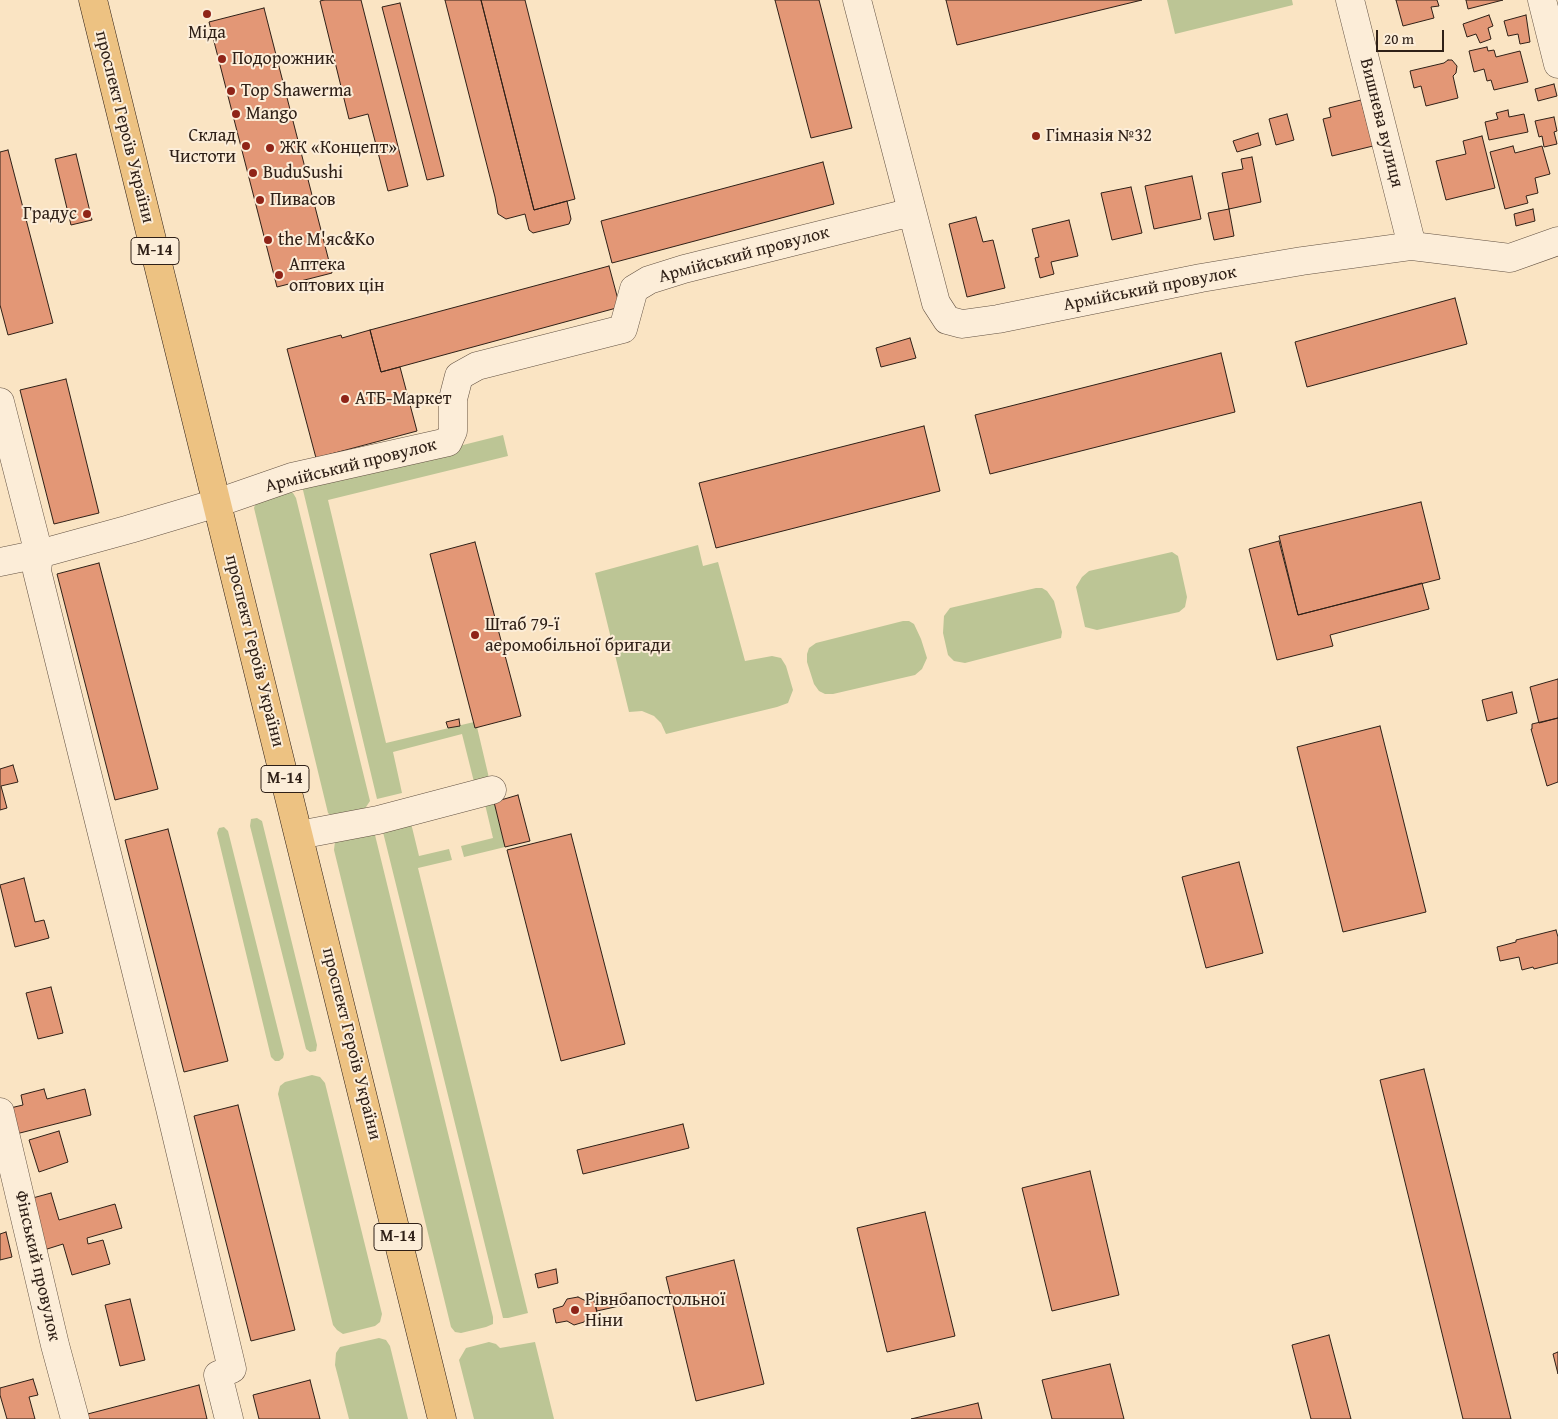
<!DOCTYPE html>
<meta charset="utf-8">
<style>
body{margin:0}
#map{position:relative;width:1558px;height:1419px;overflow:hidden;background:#fae4c3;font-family:"Gentium Book Plus",serif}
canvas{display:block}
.scale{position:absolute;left:1376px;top:30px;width:68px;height:22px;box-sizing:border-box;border:2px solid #2f2017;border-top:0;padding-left:6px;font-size:15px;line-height:18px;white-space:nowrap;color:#2f2017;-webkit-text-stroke:4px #fcedd8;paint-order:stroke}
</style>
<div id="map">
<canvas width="1558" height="1419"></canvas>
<div class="scale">20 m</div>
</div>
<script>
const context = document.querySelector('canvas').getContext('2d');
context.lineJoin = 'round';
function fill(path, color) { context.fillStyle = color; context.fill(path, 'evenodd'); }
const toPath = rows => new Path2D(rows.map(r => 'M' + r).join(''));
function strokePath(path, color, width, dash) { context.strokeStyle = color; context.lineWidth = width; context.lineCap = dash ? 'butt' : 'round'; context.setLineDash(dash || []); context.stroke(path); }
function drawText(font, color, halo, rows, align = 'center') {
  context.font = font + ' "Gentium Book Plus",serif'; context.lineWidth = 4; context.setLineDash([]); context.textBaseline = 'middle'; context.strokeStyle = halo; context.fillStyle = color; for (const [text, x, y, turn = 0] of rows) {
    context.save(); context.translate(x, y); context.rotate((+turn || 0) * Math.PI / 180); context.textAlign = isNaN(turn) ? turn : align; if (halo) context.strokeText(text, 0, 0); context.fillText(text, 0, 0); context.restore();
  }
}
const green = toPath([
 [1167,0,1292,0,1293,5,1175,34],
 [503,435,508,456,328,500,386,743,474,722,477,727,489,778,474,782,462,734,393,752,402,793,377,799,303,490,303,485],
 [287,491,293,493,296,498,370,801,364,810,334,818,328,813,254,508,256,502],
 [698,545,703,566,718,562,745,661,772,656,781,658,786,666,793,690,788,703,777,707,666,734,661,723,654,716,642,711,629,712,595,573],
 [1172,552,1178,556,1187,597,1185,607,1179,612,1097,630,1085,627,1076,587,1082,577,1089,571],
 [1036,588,1042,588,1047,591,1054,601,1062,632,1061,638,965,663,954,661,948,655,943,633,944,616,950,608],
 [903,621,909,621,914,624,921,639,927,658,922,669,915,675,833,694,825,694,819,691,814,684,807,662,807,654,809,648,816,643],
 [484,800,494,802,505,847,464,857,461,846,493,838],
 [257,818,262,821,317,1045,316,1051,310,1052,306,1049,250,826,251,819],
 [410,819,419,856,449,849,452,860,418,868,528,1313,508,1318,503,1318,382,828],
 [224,827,228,831,284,1054,283,1058,279,1061,275,1061,271,1057,217,833,219,828],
 [366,833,375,835,493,1317,493,1324,486,1327,461,1333,455,1332,451,1327,334,850,335,841],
 [312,1075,320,1077,325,1083,382,1314,380,1322,375,1326,343,1334,337,1330,333,1325,278,1094,280,1086,285,1082],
 [379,1338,386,1340,390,1346,408,1419,349,1419,335,1365,336,1353,340,1347],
 [489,1342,496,1344,500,1348,535,1342,554,1419,474,1419,459,1360,466,1348]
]);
const building = toPath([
 [324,0,361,0,408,186,388,191,368,114,349,119,320,1,324,0],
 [445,0,481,0,534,210,567,201,571,219,569,224,533,233,529,230,525,214,506,219,498,214,495,197,445,0],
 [481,0,525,0,575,199,534,210,481,0],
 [775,0,819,0,852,128,811,138,775,0],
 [946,0,1142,0,957,45,946,0],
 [1396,0,1437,0,1439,6,1431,7,1434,18,1403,26,1396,0],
 [1466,0,1503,0,1468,9,1466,0],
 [400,3,444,176,427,180,382,7,400,3],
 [264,8,332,273,277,287,209,22,264,8],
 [1489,15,1493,26,1488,28,1491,39,1480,43,1476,34,1467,37,1463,24,1489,15],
 [1526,15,1530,42,1520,44,1518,34,1508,36,1504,21,1526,15],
 [1487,47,1488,51,1494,50,1496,57,1520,51,1528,82,1494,90,1491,80,1487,81,1484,69,1474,72,1469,51,1487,47],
 [1448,60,1452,60,1457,66,1456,73,1453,76,1458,98,1426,106,1421,86,1414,88,1410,71,1444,63,1448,60],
 [1554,84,1557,96,1538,101,1535,89,1554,84],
 [1361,100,1373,146,1332,156,1323,119,1331,117,1329,108,1361,100],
 [1508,110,1509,117,1524,114,1528,132,1489,140,1485,122,1498,119,1496,113,1508,110],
 [1287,114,1294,140,1276,145,1269,119,1287,114],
 [1554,117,1557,131,1554,132,1557,144,1544,147,1542,136,1539,137,1535,121,1554,117],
 [1258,133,1261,145,1237,152,1233,141,1258,133],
 [1482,136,1495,188,1446,200,1436,161,1466,154,1463,141,1482,136],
 [1513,146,1515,153,1542,146,1550,174,1535,178,1538,193,1526,196,1528,203,1505,209,1490,152,1513,146],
 [8,150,53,323,8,335,0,305,0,152,8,150],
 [76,154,92,220,71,225,55,159,76,154],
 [1252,157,1261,202,1229,209,1222,173,1243,169,1241,159,1252,157],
 [823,162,834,204,612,263,601,221,823,162],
 [1192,176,1201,219,1154,229,1145,186,1192,176],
 [1131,187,1142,233,1112,240,1101,193,1131,187],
 [1229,209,1234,236,1214,240,1208,213,1229,209],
 [1533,209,1535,221,1516,226,1514,214,1533,209],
 [976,217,983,242,993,240,1005,288,967,297,949,224,976,217],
 [1069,220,1078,256,1051,262,1054,274,1040,278,1035,258,1039,257,1032,229,1069,220],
 [609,266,620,307,381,372,370,330,609,266],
 [1455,298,1467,344,1307,387,1295,342,1455,298],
 [370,330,381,372,400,367,417,431,316,458,287,349,341,335,342,338,370,330],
 [910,338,916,358,881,367,876,348,910,338],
 [1221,353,1235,412,990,474,975,415,1221,353],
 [66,379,99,513,54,524,20,390,66,379],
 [924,426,940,491,716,548,699,483,924,426],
 [1421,502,1440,579,1298,615,1279,536,1421,502],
 [1279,541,1298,615,1422,583,1429,609,1330,635,1333,646,1277,660,1249,549,1279,541],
 [475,542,521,716,475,728,430,554,475,542],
 [99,563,158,789,115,800,57,574,99,563],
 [1558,679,1558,718,1539,723,1530,687,1558,679],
 [1512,692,1517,713,1487,721,1482,700,1512,692],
 [1558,718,1558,782,1547,786,1531,729,1532,729,1532,724,1558,718],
 [459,719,460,726,448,728,446,722,459,719],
 [1380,726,1426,912,1343,932,1297,747,1380,726],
 [13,765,18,782,1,786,7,808,0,810,0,769,13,765],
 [518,795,530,841,505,847,494,802,518,795],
 [168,829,228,1061,184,1072,125,840,168,829],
 [571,834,625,1044,561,1061,507,850,571,834],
 [1239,862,1263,953,1206,968,1182,877,1239,862],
 [24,878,35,922,44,920,49,938,15,947,0,885,24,878],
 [1556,930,1558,937,1558,963,1534,969,1533,967,1522,970,1519,957,1500,961,1497,947,1516,942,1516,940,1556,930],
 [51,987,63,1033,38,1039,26,993,51,987],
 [1424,1069,1511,1419,1463,1419,1380,1080,1424,1069],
 [44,1089,47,1099,85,1089,91,1115,12,1135,6,1109,23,1105,21,1095,44,1089],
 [238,1105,295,1330,251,1341,194,1116,238,1105],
 [683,1124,689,1148,583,1174,577,1150,683,1124],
 [59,1131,68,1162,39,1172,29,1140,59,1131],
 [1090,1171,1119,1295,1052,1311,1022,1188,1090,1171],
 [51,1193,59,1220,115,1204,122,1228,87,1238,88,1244,103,1240,110,1264,72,1275,63,1244,44,1250,29,1199,51,1193],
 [925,1212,955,1336,887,1352,857,1228,925,1212],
 [6,1232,12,1257,0,1260,0,1234,6,1232],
 [734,1260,764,1384,696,1401,666,1277,734,1260],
 [556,1269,558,1283,538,1288,535,1274,556,1269],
 [626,1293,628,1304,597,1311,594,1301,626,1293],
 [578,1297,586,1301,594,1299,597,1313,589,1315,584,1322,574,1325,567,1321,556,1323,553,1309,563,1306,567,1299,578,1297],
 [130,1299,145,1360,120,1366,105,1305,130,1299],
 [1329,1335,1351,1419,1311,1419,1292,1345,1329,1335],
 [1558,1352,1558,1374,1553,1354,1558,1352],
 [1110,1364,1124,1419,1052,1419,1042,1380,1110,1364],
 [33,1379,38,1395,29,1397,35,1419,7,1419,0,1395,0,1388,33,1379],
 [310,1380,320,1419,259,1419,253,1395,310,1380],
 [199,1385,207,1419,81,1419,80,1416,199,1385],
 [978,1403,982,1419,911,1419,978,1403]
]);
const minor = toPath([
 [857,0,936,303,947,320,962,324,998,319,1201,278,1302,261,1412,246,1510,258,1558,241],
 [1350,0,1412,246],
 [1542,0,1558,64],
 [0,402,39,554,37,571,169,1104,232,1369,218,1375,229,1419],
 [0,562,39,554,130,529,217,503,292,477,448,442,453,431,453,399,459,376,477,366,623,329,634,289,649,280,684,269,912,212],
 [299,835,378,820,492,790],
 [0,1112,55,1345,75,1419]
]);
const highway = toPath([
 [93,0,442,1419]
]);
const markers = [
 [207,14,5,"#8f2418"],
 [222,59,5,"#8f2418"],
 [231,91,5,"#8f2418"],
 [236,114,5,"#8f2418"],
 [1036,136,5,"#8f2418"],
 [246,146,5,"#8f2418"],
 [270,148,5,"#8f2418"],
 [253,173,5,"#8f2418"],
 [260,200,5,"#8f2418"],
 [87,214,5,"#8f2418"],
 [268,240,5,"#8f2418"],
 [279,275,5,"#8f2418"],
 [345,399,5,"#8f2418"],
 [475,635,5,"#8f2418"],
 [575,1310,5,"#8f2418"]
];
const shields = [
 [155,251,48],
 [285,779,48],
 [398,1237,48]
];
const shieldNames = [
 ["М-14",155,251],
 ["М-14",285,779],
 ["М-14",398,1237]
];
const poiNames = [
 ["Міда",207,33,"center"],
 ["Подорожник",232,59],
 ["Top Shawerma",241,91],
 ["Mango",246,114],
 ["Склад",236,136,"right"],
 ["Чистоти",236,157,"right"],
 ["Гімназія №32",1046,136],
 ["ЖК «Концепт»",280,148],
 ["BuduSushi",263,173],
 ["Пивасов",270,200],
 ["Градус",77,214,"right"],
 ["the М'яс&Kо",278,240],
 ["Аптека",289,265],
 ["оптових цін",289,286],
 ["АТБ-Маркет",355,399],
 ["Штаб 79-ї",485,625],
 ["аеромобільної бригади",485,646],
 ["Рівноапостольної",585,1300],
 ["Ніни",585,1321]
];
const streetNames = [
 ["Вишнева вулиця",1381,123,76],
 ["проспект Героїв України",124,127,76],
 ["Армійський провулок",744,255,-15],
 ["Армійський провулок",1150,289,-11],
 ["Армійський провулок",351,466,-14],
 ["проспект Героїв України",254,651,76],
 ["проспект Героїв України",351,1044,76],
 ["Фінський провулок",37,1266,77]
];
fill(green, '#bcc595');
fill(building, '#e39776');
strokePath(building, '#2f2017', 1);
strokePath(minor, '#625142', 29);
strokePath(highway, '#2f2017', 29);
strokePath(minor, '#fcedd8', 28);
strokePath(highway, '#edc282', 28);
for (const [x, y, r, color] of markers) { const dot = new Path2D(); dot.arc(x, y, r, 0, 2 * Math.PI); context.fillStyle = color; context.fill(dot); strokePath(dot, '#fcedd8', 2); }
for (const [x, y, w] of shields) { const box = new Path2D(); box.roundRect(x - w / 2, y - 13.5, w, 27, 4); context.fillStyle = '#fcedd8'; context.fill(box); strokePath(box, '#2f2017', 1); }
drawText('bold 16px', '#2f2017', null, shieldNames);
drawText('18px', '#2f2017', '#fcedd8', poiNames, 'left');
drawText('18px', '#2f2017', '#fcedd8', streetNames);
</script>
